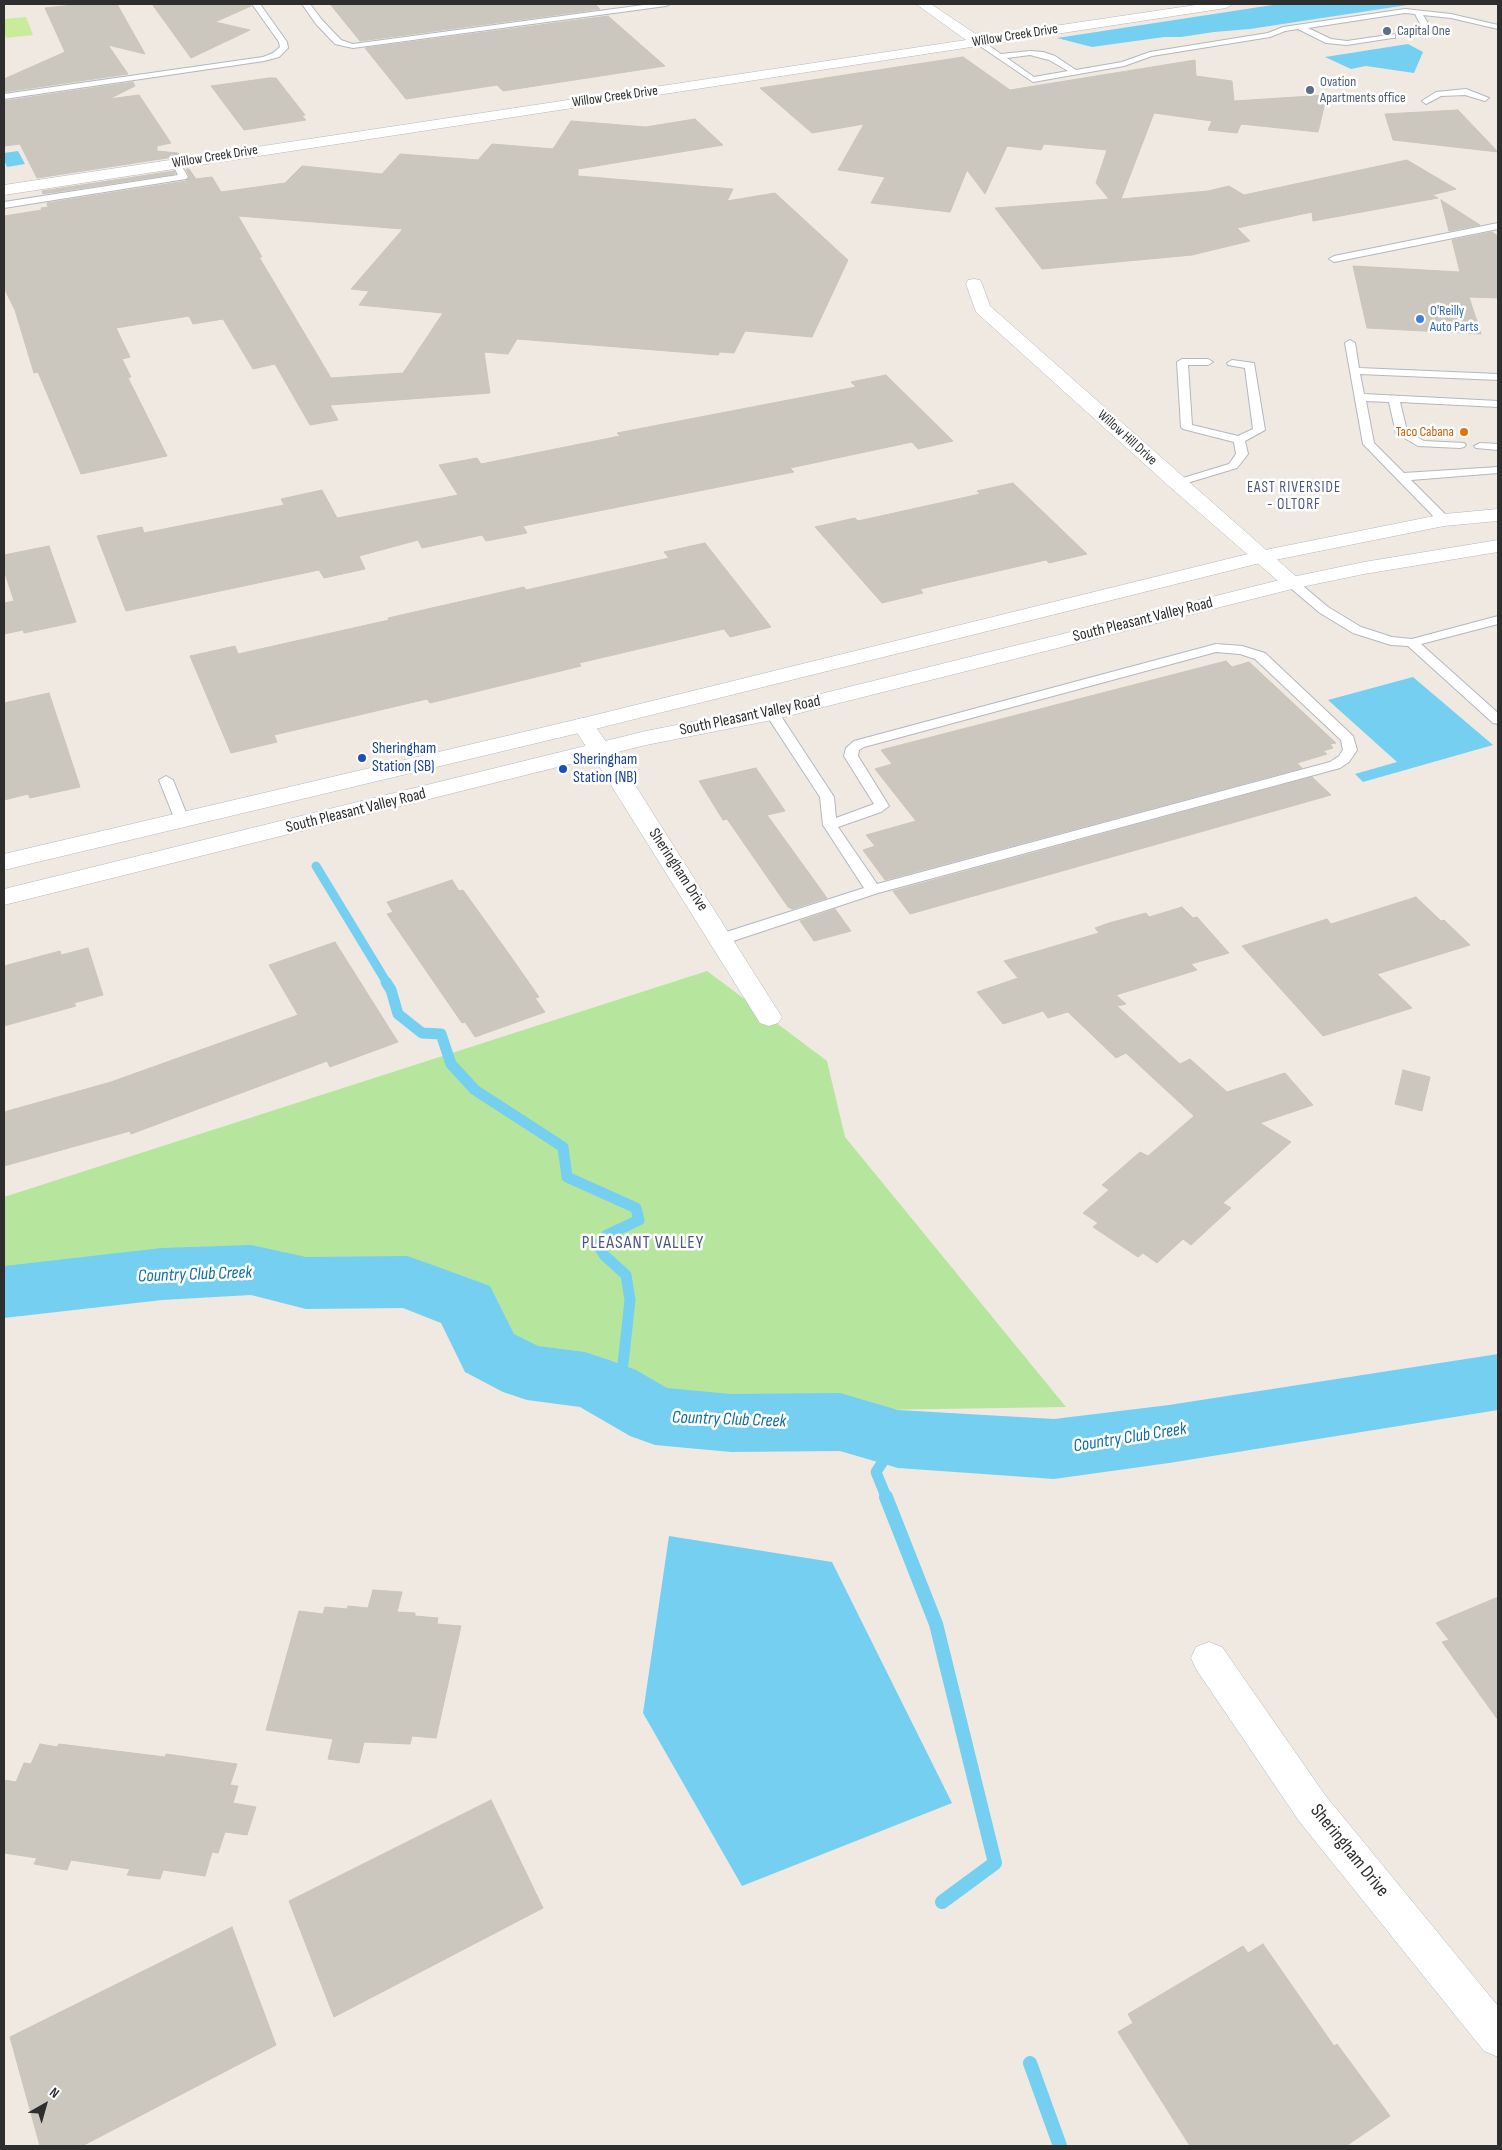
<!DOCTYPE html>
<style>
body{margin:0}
#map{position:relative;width:1502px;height:2150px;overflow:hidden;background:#efe9e1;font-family:"Sofia Sans Condensed",sans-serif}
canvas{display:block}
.frame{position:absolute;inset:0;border:5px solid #2e2e2e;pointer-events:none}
.north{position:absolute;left:20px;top:2080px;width:50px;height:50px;-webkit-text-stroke:4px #fff;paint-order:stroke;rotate:38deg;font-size:14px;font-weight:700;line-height:20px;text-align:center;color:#2e2e2e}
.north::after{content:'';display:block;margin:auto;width:18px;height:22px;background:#2e2e2e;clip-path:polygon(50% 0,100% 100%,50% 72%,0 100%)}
</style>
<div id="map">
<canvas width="1502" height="2150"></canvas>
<div class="frame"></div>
<div class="north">N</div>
</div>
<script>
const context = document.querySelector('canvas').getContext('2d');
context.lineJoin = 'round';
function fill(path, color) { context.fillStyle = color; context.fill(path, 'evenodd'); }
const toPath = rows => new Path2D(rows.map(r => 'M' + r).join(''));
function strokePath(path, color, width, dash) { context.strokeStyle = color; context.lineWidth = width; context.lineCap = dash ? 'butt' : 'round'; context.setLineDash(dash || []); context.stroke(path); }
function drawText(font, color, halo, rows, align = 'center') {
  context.font = font + ' "Sofia Sans Condensed",sans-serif'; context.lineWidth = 5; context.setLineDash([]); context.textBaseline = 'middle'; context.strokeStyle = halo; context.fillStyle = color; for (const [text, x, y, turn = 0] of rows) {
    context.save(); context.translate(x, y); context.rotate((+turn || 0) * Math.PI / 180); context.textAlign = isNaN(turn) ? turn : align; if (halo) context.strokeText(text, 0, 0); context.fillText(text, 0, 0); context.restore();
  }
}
const green = toPath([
 [707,971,827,1061,845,1137,1066,1407,681,1413,636,1387,500,1347,475,1295,437,1281,366,1272,292,1271,198,1264,4,1285,4,1197]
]);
const pitch = toPath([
 [26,17,33,35,6,38,4,31,4,19]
]);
const water = toPath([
 [1279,4,1414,4,1250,29,1214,32,1181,37,1164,37,1092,47,1057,38],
 [1408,44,1423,52,1414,73,1366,66,1351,69,1325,57],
 [18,151,25,164,7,167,4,160,4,153],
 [1413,677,1493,745,1363,782,1355,774,1397,762,1328,700],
 [669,1536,832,1562,952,1803,742,1886,643,1713]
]);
const streamFar2 = toPath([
 [316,866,387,983]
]);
const streamFar1 = toPath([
 [386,982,391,990,398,1014,422,1033,441,1034,451,1064,475,1090,563,1147,567,1177,636,1208,639,1220,607,1235,598,1245,605,1256,626,1275,630,1300,623,1364,611,1390],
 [887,1499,876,1472,898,1439]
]);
const stream = toPath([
 [886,1497,936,1624,995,1863,942,1902],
 [1030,2063,1060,2146]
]);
const river = toPath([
 [251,1245,306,1257,407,1256,430,1264,490,1286,514,1334,538,1346,585,1352,609,1360,636,1370,667,1388,731,1394,840,1393,898,1410,1054,1419,1169,1405,1498,1354,1498,1410,1169,1463,1054,1479,898,1468,840,1451,731,1452,655,1445,630,1436,580,1407,527,1400,503,1392,465,1372,441,1323,403,1308,306,1309,251,1295,162,1300,4,1318,4,1266,162,1248,251,1245]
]);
const building = toPath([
 [83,4,117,4,145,54,108,45,128,74,4,92,4,79,65,52,45,8,83,4],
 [152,4,250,4,251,6,215,22,250,30,191,58,152,4],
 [330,4,595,4,600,9,360,41,330,4],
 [608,16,665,66,503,91,497,85,406,99,365,48,608,16],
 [963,57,1010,90,1195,60,1196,76,1232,81,1234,101,1327,95,1318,132,1241,124,1237,133,1208,130,1212,121,1154,113,1121,199,1208,191,1229,186,1244,195,1407,160,1456,189,1432,195,1438,198,1313,221,1312,212,1237,228,1250,241,1192,255,1042,269,995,208,1109,199,1096,183,1107,150,1044,144,1041,150,1007,146,985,194,967,170,950,212,871,203,885,177,838,170,864,124,812,133,760,88,963,57],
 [269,78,276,78,305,115,302,116,306,120,244,130,211,86,269,78],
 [133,82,135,86,109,99,139,95,171,143,157,146,157,151,178,153,180,156,37,178,20,144,4,146,4,101,133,82],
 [1458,110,1498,152,1393,140,1385,114,1458,110],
 [695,119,723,145,578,169,578,176,733,189,727,201,775,193,848,260,812,337,745,331,734,353,720,352,718,355,517,339,508,354,484,352,490,393,330,405,338,420,310,425,275,364,253,369,223,319,193,324,189,316,116,328,130,357,122,359,131,377,128,378,167,456,81,474,38,372,34,373,15,310,4,288,4,216,42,210,41,208,48,207,47,203,186,181,190,177,186,169,189,169,196,179,212,177,221,192,285,183,302,166,382,174,400,154,478,160,492,144,553,149,571,121,646,127,695,119],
 [238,216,403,229,351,289,369,291,359,305,443,313,403,373,331,378,259,257,262,257,238,216],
 [174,171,175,174,43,194,42,191,174,171],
 [1441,200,1480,225,1449,231,1441,200],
 [1492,232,1498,236,1498,298,1469,297,1481,334,1367,328,1353,266,1460,272,1452,240,1492,232],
 [886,375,953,441,918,449,912,442,790,468,794,472,523,526,527,533,486,541,482,535,422,548,418,540,359,556,365,569,324,578,319,570,126,611,97,536,142,527,144,533,284,505,281,499,322,490,337,518,458,495,439,465,477,458,481,464,620,436,617,433,856,387,851,382,886,375],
 [1013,483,1087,554,1049,563,1046,560,920,589,923,593,882,603,815,527,855,518,858,521,980,494,977,491,1013,483],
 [705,543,771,627,730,637,724,629,579,663,581,666,430,703,427,699,274,735,277,742,231,753,190,656,235,646,238,654,389,620,388,618,524,587,526,590,669,558,664,552,705,543],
 [49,546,76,622,24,633,23,630,4,634,4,603,14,601,4,570,4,555,49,546],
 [1226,661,1232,667,1249,662,1336,743,1330,744,1333,748,1323,751,1327,754,1297,763,1302,768,885,880,863,850,875,846,866,835,916,821,875,769,892,764,881,750,1226,661],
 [49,693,80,787,30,798,28,794,4,800,4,703,49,693],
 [756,768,785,811,767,815,827,898,792,909,788,907,727,819,723,820,699,781,756,768],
 [1312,777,1331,795,910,914,893,891,1312,777],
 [452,880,459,891,463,890,509,954,539,997,535,998,545,1012,475,1037,465,1022,462,1023,387,914,393,912,387,902,452,880],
 [1416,897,1441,921,1444,920,1470,945,1377,974,1412,1008,1323,1036,1242,946,1327,919,1331,924,1416,897],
 [1182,907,1193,918,1197,917,1229,953,1191,964,1197,970,1116,995,1126,1004,1117,1006,1180,1064,1190,1059,1227,1092,1285,1073,1313,1105,1260,1123,1291,1142,1223,1203,1231,1208,1191,1245,1183,1239,1157,1263,1143,1253,1138,1257,1093,1227,1098,1223,1083,1213,1109,1190,1102,1185,1140,1152,1148,1156,1194,1116,1126,1053,1116,1058,1068,1012,1048,1018,1043,1011,1003,1024,977,992,1018,978,1004,961,1099,933,1095,928,1109,923,1146,913,1149,917,1182,907],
 [835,909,851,931,814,941,800,921,835,909],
 [335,942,398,1042,330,1067,327,1061,131,1134,130,1131,4,1166,4,1112,111,1082,298,1015,269,965,335,942],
 [88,948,103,995,74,1003,76,1006,4,1026,4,966,60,951,61,955,88,948],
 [1403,1070,1430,1077,1422,1111,1395,1104,1403,1070],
 [373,1590,402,1592,397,1612,415,1613,415,1616,438,1618,437,1624,461,1626,436,1738,412,1736,410,1744,364,1742,359,1763,328,1759,333,1739,266,1730,299,1611,323,1614,325,1607,347,1609,348,1606,368,1608,373,1590],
 [1498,1597,1498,1720,1442,1642,1449,1640,1436,1623,1498,1597],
 [40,1744,57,1747,59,1744,165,1757,166,1754,237,1764,230,1785,238,1786,233,1803,256,1807,247,1835,225,1832,218,1853,212,1852,205,1876,163,1870,160,1879,127,1875,130,1869,71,1860,67,1870,34,1864,37,1858,4,1853,4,1780,16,1782,24,1763,31,1764,40,1744],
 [491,1800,543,1908,334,2017,289,1901,491,1800],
 [232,1927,276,2045,82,2146,40,2146,10,2037,232,1927],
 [1263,1944,1334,2046,1337,2044,1390,2116,1346,2146,1190,2146,1118,2032,1133,2023,1128,2014,1243,1946,1248,1953,1263,1944]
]);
const service = toPath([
 [252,4,260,4,287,42,288,48,279,57,264,61,4,99,4,94,263,57,273,53,280,47,279,42,252,4],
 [302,4,310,4,322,20,341,40,353,44,651,4,670,4,666,6,353,48,335,44,316,24,302,4],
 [1405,9,1451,14,1498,25,1498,29,1451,18,1423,15,1431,28,1412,35,1408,33,1409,31,1422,27,1415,14,1405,13,1308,28,1331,39,1347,41,1395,34,1395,38,1392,38,1347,45,1326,43,1298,29,1285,31,1270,37,1152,56,1124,66,1033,82,974,42,981,40,1001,54,1030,51,1043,52,1055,56,1076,70,1122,62,1150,52,1268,33,1283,27,1405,9],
 [1030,55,1049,60,1068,71,1034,77,1007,58,1030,55],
 [1466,89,1489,98,1485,101,1465,95,1441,96,1426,104,1422,101,1436,92,1466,89],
 [176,160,180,163,188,177,186,179,4,208,4,202,178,175,172,163,176,160],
 [1498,223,1498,229,1334,262,1329,259,1334,256,1498,223],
 [1350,340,1355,343,1359,368,1498,374,1498,380,1360,374,1364,394,1498,401,1498,407,1400,402,1407,431,1424,441,1464,443,1466,445,1464,447,1460,448,1418,446,1396,433,1389,402,1366,401,1374,443,1404,473,1498,467,1498,473,1411,480,1448,517,1450,520,1448,523,1440,523,1363,444,1345,343,1350,340],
 [1182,359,1208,359,1213,362,1208,365,1188,365,1192,425,1238,436,1253,429,1245,368,1228,365,1227,363,1232,360,1254,363,1265,430,1245,441,1248,454,1237,468,1177,486,1173,485,1171,483,1173,481,1229,464,1236,454,1234,442,1183,429,1181,427,1177,362,1182,359],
 [1480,443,1498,444,1498,450,1476,448,1474,446,1480,443],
 [1292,579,1296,580,1328,607,1361,627,1392,637,1412,639,1498,616,1498,624,1421,644,1498,713,1498,724,1493,723,1408,646,1391,645,1353,633,1320,613,1288,586,1286,583,1288,580,1292,579],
 [1216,644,1242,646,1265,653,1353,736,1357,750,1349,762,1340,768,878,893,727,943,717,943,714,939,717,935,864,888,823,825,820,797,765,713,767,710,777,710,834,797,836,818,874,804,844,756,846,748,854,741,1216,644],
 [1216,652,1240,654,1255,659,1341,740,1343,750,1339,756,1330,762,877,884,838,827,881,812,889,806,858,756,859,750,864,747,1216,652],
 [166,776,173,780,189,820,187,823,182,824,177,823,175,820,159,780,166,776]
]);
const minor = toPath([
 [974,279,980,280,982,284,990,306,1299,579,1302,583,1299,587,1292,589,1285,587,1170,487,976,312,966,284,968,280,974,279],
 [583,718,591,720,628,774,778,1011,782,1017,778,1023,769,1026,760,1023,604,774,572,725,575,720,583,718],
 [1209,1642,1222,1647,1325,1795,1498,2006,1498,2057,1484,2051,1299,1821,1196,1669,1191,1658,1196,1647,1209,1642]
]);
const tertiary = toPath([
 [916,4,931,4,980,37,1202,4,1233,4,1226,8,4,195,4,185,966,40,916,4]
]);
const secondary = toPath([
 [1498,509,1498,521,1444,526,1260,563,583,732,4,870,4,854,583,718,1260,551,1444,514,1498,509],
 [1498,540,1498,552,1364,574,1292,589,772,720,646,745,4,905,4,889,646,731,772,706,1292,577,1364,562,1498,540]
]);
const markers = [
 [1387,31,5,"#5c6f8a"],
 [1310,90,5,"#5c6f8a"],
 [1420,319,5,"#3f7fe0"],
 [1464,432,5,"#e8710a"],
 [362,758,5,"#1a4fb4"],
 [563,769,5,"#1a4fb4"]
];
const farServicenames = [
 ["Capital One",1397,31],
 ["Ovation",1320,82],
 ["Apartments office",1320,98]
];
const farStreetnames = [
 ["Willow Creek Drive",1015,36,-9],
 ["Willow Creek Drive",615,97,-8],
 ["Willow Creek Drive",215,157,-9],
 ["Willow Hill Drive",1127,438,42]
];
const farShopnames = [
 ["O'Reilly",1430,311],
 ["Auto Parts",1430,327]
];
const farFoodnames = [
 ["Taco Cabana",1454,432]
];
const farNeighbourhoodnames = [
 ["EAST RIVERSIDE",1294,488],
 ["- OLTORF",1294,505]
];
const streetNames = [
 ["South Pleasant Valley Road",1143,620,-14],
 ["South Pleasant Valley Road",750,716,-12],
 ["South Pleasant Valley Road",356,811,-14],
 ["Sheringham Drive",678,870,57]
];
const transitNames = [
 ["Sheringham",372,749],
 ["Station (SB)",372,767],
 ["Sheringham",573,760],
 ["Station (NB)",573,778]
];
const neighbourhoodNames = [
 ["PLEASANT VALLEY",643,1243]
];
const waterNames = [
 ["Country Club Creek",195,1275,-2],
 ["Country Club Creek",729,1420,2],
 ["Country Club Creek",1130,1438,-9]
];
const nearStreetnames = [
 ["Sheringham Drive",1349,1851,51]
];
fill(green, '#b6e59e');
fill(pitch, '#c9ec9a');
fill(water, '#75cff0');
strokePath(streamFar2, '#75cff0', 9);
strokePath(streamFar1, '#75cff0', 11);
strokePath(stream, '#75cff0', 14);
fill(river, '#75cff0');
fill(building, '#cbc7bf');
strokePath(building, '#cbc5ba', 1);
strokePath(service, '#b4b7c1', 2);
strokePath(minor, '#b4b7c1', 1);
strokePath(tertiary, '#b4b7c1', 1);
strokePath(secondary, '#b4b7c1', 1);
fill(service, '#fff');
fill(minor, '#fff');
fill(tertiary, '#fff');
fill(secondary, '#fff');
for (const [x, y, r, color] of markers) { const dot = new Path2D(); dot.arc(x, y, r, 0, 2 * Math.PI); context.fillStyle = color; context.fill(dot); strokePath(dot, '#fff', 2); }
drawText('14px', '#4e5e75', '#fff', farServicenames, 'left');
drawText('14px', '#2e2e2e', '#fff', farStreetnames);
drawText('14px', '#366cbe', '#fff', farShopnames, 'left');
drawText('14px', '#c56008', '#fff', farFoodnames, 'right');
context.letterSpacing = '1px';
drawText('15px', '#4d5680', '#fff', farNeighbourhoodnames);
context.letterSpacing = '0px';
drawText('16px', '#2e2e2e', '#fff', streetNames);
drawText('16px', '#164399', '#fff', transitNames, 'left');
context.letterSpacing = '1px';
drawText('18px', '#4d5680', '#fff', neighbourhoodNames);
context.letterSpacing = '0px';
drawText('italic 18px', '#0d6fa3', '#fff', waterNames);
drawText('19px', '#2e2e2e', '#fff', nearStreetnames);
</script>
